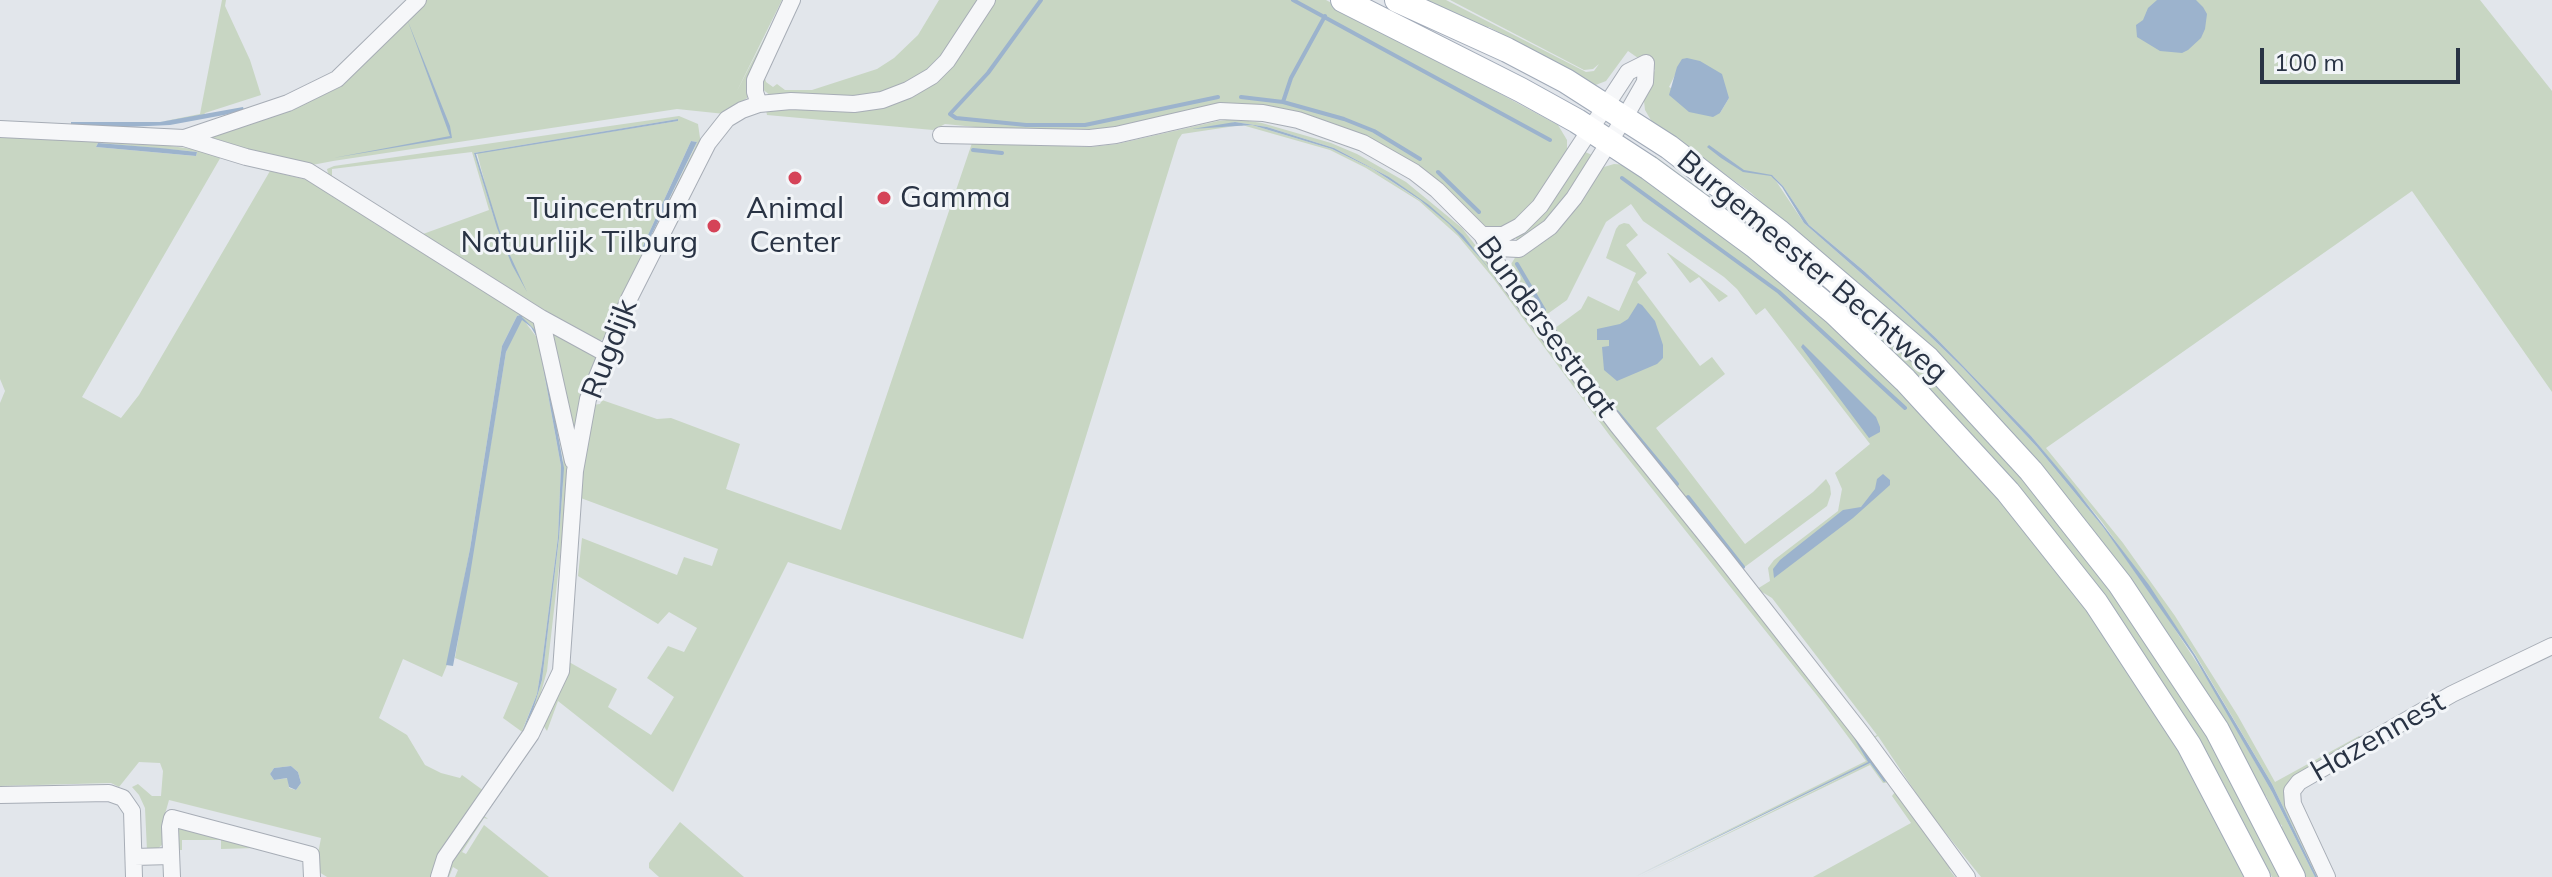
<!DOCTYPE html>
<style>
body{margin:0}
#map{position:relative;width:2552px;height:877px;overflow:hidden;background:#e2e6eb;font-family:Mulish,sans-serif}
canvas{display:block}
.scale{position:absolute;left:2260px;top:48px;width:200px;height:36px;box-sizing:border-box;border:4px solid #293344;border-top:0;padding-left:10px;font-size:24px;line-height:28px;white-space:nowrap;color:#293344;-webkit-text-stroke:6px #f2f5f8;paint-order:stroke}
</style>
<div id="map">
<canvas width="2552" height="877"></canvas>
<div class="scale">100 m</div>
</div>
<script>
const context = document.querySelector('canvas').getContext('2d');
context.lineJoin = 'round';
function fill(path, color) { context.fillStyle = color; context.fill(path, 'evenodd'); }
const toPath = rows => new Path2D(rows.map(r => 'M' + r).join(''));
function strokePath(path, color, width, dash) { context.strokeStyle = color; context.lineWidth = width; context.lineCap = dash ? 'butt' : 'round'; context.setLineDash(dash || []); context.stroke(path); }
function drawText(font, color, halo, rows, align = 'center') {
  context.font = font + ' Mulish,sans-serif'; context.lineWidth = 6; context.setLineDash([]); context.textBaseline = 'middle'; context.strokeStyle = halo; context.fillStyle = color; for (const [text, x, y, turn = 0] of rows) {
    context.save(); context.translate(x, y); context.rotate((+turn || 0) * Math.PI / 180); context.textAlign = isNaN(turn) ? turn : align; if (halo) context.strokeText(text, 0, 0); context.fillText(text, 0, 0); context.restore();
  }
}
const green = toPath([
 [222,0,226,0,225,6,250,60,261,95,205,113,204,115,160,122,200,114],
 [427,0,782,0,737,91,784,0,747,98,725,114,677,109,333,161,312,165,309,169,210,137,292,103],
 [939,0,980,0,952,44,925,71,893,89,859,97,771,96,761,88,764,75,766,82,773,87,777,84,785,90,812,90,877,69,894,58,918,35],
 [994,0,1326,0,1558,125,1567,140,1567,158,1542,196,1510,226,1497,229,1485,226,1471,215,1424,170,1291,112,1148,121,1089,131,1025,132,945,124,933,130,767,115,766,110,908,96],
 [1418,0,1446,0,1586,72,1594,71,1599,64,1593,69,1584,70,1450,0,2480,0,2552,91,2552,392,2412,191,2046,448,2123,543,2175,616,2238,716,2275,782,2359,736,2362,738,2286,786,2284,790,2285,798,2322,877,2317,877,2272,784,2195,654,2102,522,2031,436,1936,338,1864,271,1809,225,1783,186,1772,175,1804,223,1902,309,1963,368,2037,447,2103,527,2161,608,2212,686,2272,792,2315,877,2300,877,2281,829,2282,825,2279,824,2266,796,2258,793,2144,607,1809,245,1750,192,1652,122,1645,110,1644,101,1646,88,1655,70,1628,51,1606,81,1593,86,1489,27,1480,30],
 [1675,75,1729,98,1720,113,1669,87],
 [679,116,698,124,701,145,606,337,597,343,423,234,489,210,472,152,332,169,332,176,376,205,329,178,327,169,334,166],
 [678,119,678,121,477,153,495,221,474,153],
 [691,141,697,142,695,147,646,247,643,246],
 [1235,119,1262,123,1331,143,1357,154,1406,182,1462,228,1892,782,1883,783,1870,765,1639,877,1870,763,1885,781,1848,728,1869,762,1634,877,1866,761,1823,703,1610,436,1493,278,1458,236,1419,201,1366,168,1330,150,1242,125,1182,134,1178,140,1023,639,788,562,673,792,558,701,547,731,543,725,569,662,617,689,608,707,651,735,674,697,647,678,668,646,684,652,697,628,669,612,658,624,578,576,582,538,677,575,684,557,712,566,718,549,578,497,593,405,600,404,602,400,657,419,671,418,740,444,726,489,841,530,972,143,1090,147,1117,144,1218,121],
 [1235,122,1267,127,1334,148,1389,177,1430,207,1373,169,1332,149,1252,125,1218,127],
 [0,133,140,142,193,149,245,158,298,173,323,184,522,307,539,327,570,470,547,671,535,714,525,734,503,718,518,683,455,658,506,352,522,314,517,316,502,346,470,549,447,665,442,677,403,659,379,718,407,735,425,765,441,773,460,778,462,775,484,791,484,794,446,847,431,877,327,877,319,872,316,864,321,838,169,800,163,821,162,845,156,850,147,851,145,808,139,795,132,787,138,784,152,796,161,796,163,771,160,763,139,762,119,787,111,783,0,786,0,403,5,391,0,379],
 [98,143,188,151,197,152,196,156,96,147],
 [222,155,299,175,312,181,270,171,139,395,121,418,82,397],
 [376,220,497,292,521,308,518,310,379,226,374,223],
 [522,318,540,335,563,459,563,481,559,538,542,680,533,710,522,731,537,694,542,663,558,537,561,466,538,339],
 [291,766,298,772,301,783,296,790,289,788,288,778,274,780,270,774,274,768],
 [1583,151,1592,155,1564,199,1549,218,1518,242,1514,235],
 [1655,156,1779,247,1912,359,1954,401,2053,513,2159,658,2222,760,2282,877,2272,877,2215,768,2132,635,2062,541,1993,458,1900,360,1651,160],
 [1614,164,1629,165,1667,189,1774,269,1892,373,1983,468,2070,574,2139,673,2204,780,2255,877,1981,877,1928,811,1878,736,1874,738,1932,823,1976,877,1971,877,1871,743,1872,738,1877,735,1871,727,1772,598,1757,589,1770,581,1768,568,1774,560,1838,511,1842,489,1835,473,1870,444,1765,308,1756,315,1737,289,1724,277,1643,221,1631,204,1606,222,1567,300,1546,315,1539,313,1530,305,1507,271,1516,256,1526,254,1558,231,1596,175,1604,167],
 [1624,223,1629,224,1638,235,1626,245,1647,273,1637,282,1700,366,1712,357,1725,374,1656,428,1745,544,1813,492,1826,479,1830,486,1831,494,1827,506,1742,569,1551,331,1581,309,1588,296,1619,311,1636,273,1606,258,1616,229,1619,225],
 [1667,253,1668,253,1728,296,1719,302,1699,277,1690,283],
 [550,326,599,356,574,443],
 [1895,792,1963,877,1949,869,1955,877,1813,877,1911,823,1892,796],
 [483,815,488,819,484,818,462,852,466,854,484,825,549,877,455,877,458,870,453,867,449,877,443,877],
 [680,822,744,877,659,877,649,868,649,863],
 [178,827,257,848,221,849,221,840,182,840,182,850,177,850]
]);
const water = toPath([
 [2157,0,2196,0,2203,7,2207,14,2205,29,2201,38,2188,50,2182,53,2160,51,2137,37,2136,25,2143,20,2148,8],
 [407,19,450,126,452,138,333,158,450,136],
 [1687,58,1700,61,1722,74,1729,98,1720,113,1713,117,1689,112,1669,95,1677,67,1682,59],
 [243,107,244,110,224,115,170,125,127,127,71,125,71,122,160,122],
 [678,119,678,121,476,154,502,238,527,292,512,265,497,228,474,153],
 [1235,122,1267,127,1334,148,1389,177,1429,205,1463,235,1517,305,1481,259,1449,224,1420,200,1373,169,1332,149,1252,125,1192,129],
 [691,141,697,142,645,248,643,246],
 [98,143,160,148,197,152,196,156,96,147],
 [1709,145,1744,170,1772,175,1783,186,1809,225,1864,271,1936,338,2031,436,2074,487,2149,585,2195,655,2272,784,2317,877,2315,877,2272,792,2193,655,2103,527,2037,447,1963,368,1902,309,1804,223,1782,187,1771,176,1743,172,1721,158,1707,147],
 [1638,303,1642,305,1655,321,1663,345,1663,358,1657,364,1617,381,1604,370,1602,347,1609,346,1609,340,1597,340,1597,329,1620,324,1628,319],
 [523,314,522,317,540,335,564,468,559,538,542,680,533,710,522,732,537,694,542,663,558,537,561,466,538,339,531,327,522,320,506,352,469,581,453,666,446,665,470,549,502,346,517,316],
 [1803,344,1876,417,1880,427,1880,432,1869,438,1801,347],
 [1883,474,1890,480,1890,485,1853,518,1774,578,1773,569,1780,560,1843,510,1861,507,1875,489,1877,479],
 [1848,728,1886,781,1884,782,1870,763,1635,877,1868,762],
 [291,766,298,772,301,783,296,790,289,787,287,778,274,780,270,774,274,768]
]);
const stream = toPath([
 [1041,0,988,73,950,114,956,118,1026,125,1085,125,1218,97],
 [1293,0,1550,140],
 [1241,97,1283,102,1344,119,1374,131,1420,159],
 [1283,102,1291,78,1325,16],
 [973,150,1002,153],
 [1438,172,1479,212],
 [1622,178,1779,292,1905,408],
 [1517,264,1544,310],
 [1617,412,1677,484],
 [1688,497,1743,567]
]);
const street = toPath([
 [759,104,755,92,755,80,792,0],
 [0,129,184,138,288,103,337,79,418,0],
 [941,135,1090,138,1116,135,1220,111,1263,113,1298,120,1363,143,1414,172,1437,190,1482,235,1503,274,1617,425,1721,554,1862,734,1967,877],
 [184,138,246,157,308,171,541,318,605,353],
 [1482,235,1503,235,1520,226,1540,206,1628,72,1646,63],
 [1484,237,1498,248,1519,249,1550,227,1574,198,1625,117,1645,82,1646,63],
 [541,318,573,461],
 [0,795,109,793,123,798,132,811,134,877],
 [134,857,171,856],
 [172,877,170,827,172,818,311,855,312,877],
 [439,877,445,858,531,734,561,671,575,471,588,399,629,299,708,143,727,119,742,110,759,104,791,101,854,104,882,100,908,90,932,76,947,61,987,0],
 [2327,877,2293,804,2292,791,2299,782,2452,694,2552,646]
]);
const primary = toPath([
 [1343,0,1521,90,1577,121,1649,168,1755,246,1835,313,1905,380,2008,492,2096,603,2189,745,2258,877],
 [1397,0,1507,50,1566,81,1669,147,1778,231,1928,359,2031,471,2120,584,2217,730,2293,877]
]);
const markers = [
 [795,178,8,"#d54358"],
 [884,198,8,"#d54358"],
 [714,226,8,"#d54358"]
];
const poiNames = [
 ["Gamma",900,198],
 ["Tuincentrum",698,209,"right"],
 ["Natuurlijk Tilburg",698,243,"right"],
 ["Animal",795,209,"center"],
 ["Center",795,243,"center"]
];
const streetNames = [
 ["Burgemeester Bechtweg",1812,267,40],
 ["Bundersestraat",1546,327,54],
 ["Rugdijk",610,349,-69],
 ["Hazennest",2378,737,-30]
];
fill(green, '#c8d6c3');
fill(water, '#9cb3cd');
strokePath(stream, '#9cb3cd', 4);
strokePath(street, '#a7adb6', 18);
strokePath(primary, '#a1aab8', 26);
strokePath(street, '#f6f7f9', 16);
strokePath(primary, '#fff', 24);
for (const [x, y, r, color] of markers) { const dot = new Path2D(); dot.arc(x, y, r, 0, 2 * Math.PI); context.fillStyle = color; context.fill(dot); strokePath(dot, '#f2f5f8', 3); }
drawText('30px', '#293344', '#f2f5f8', poiNames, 'left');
drawText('30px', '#293344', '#f2f5f8', streetNames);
</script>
